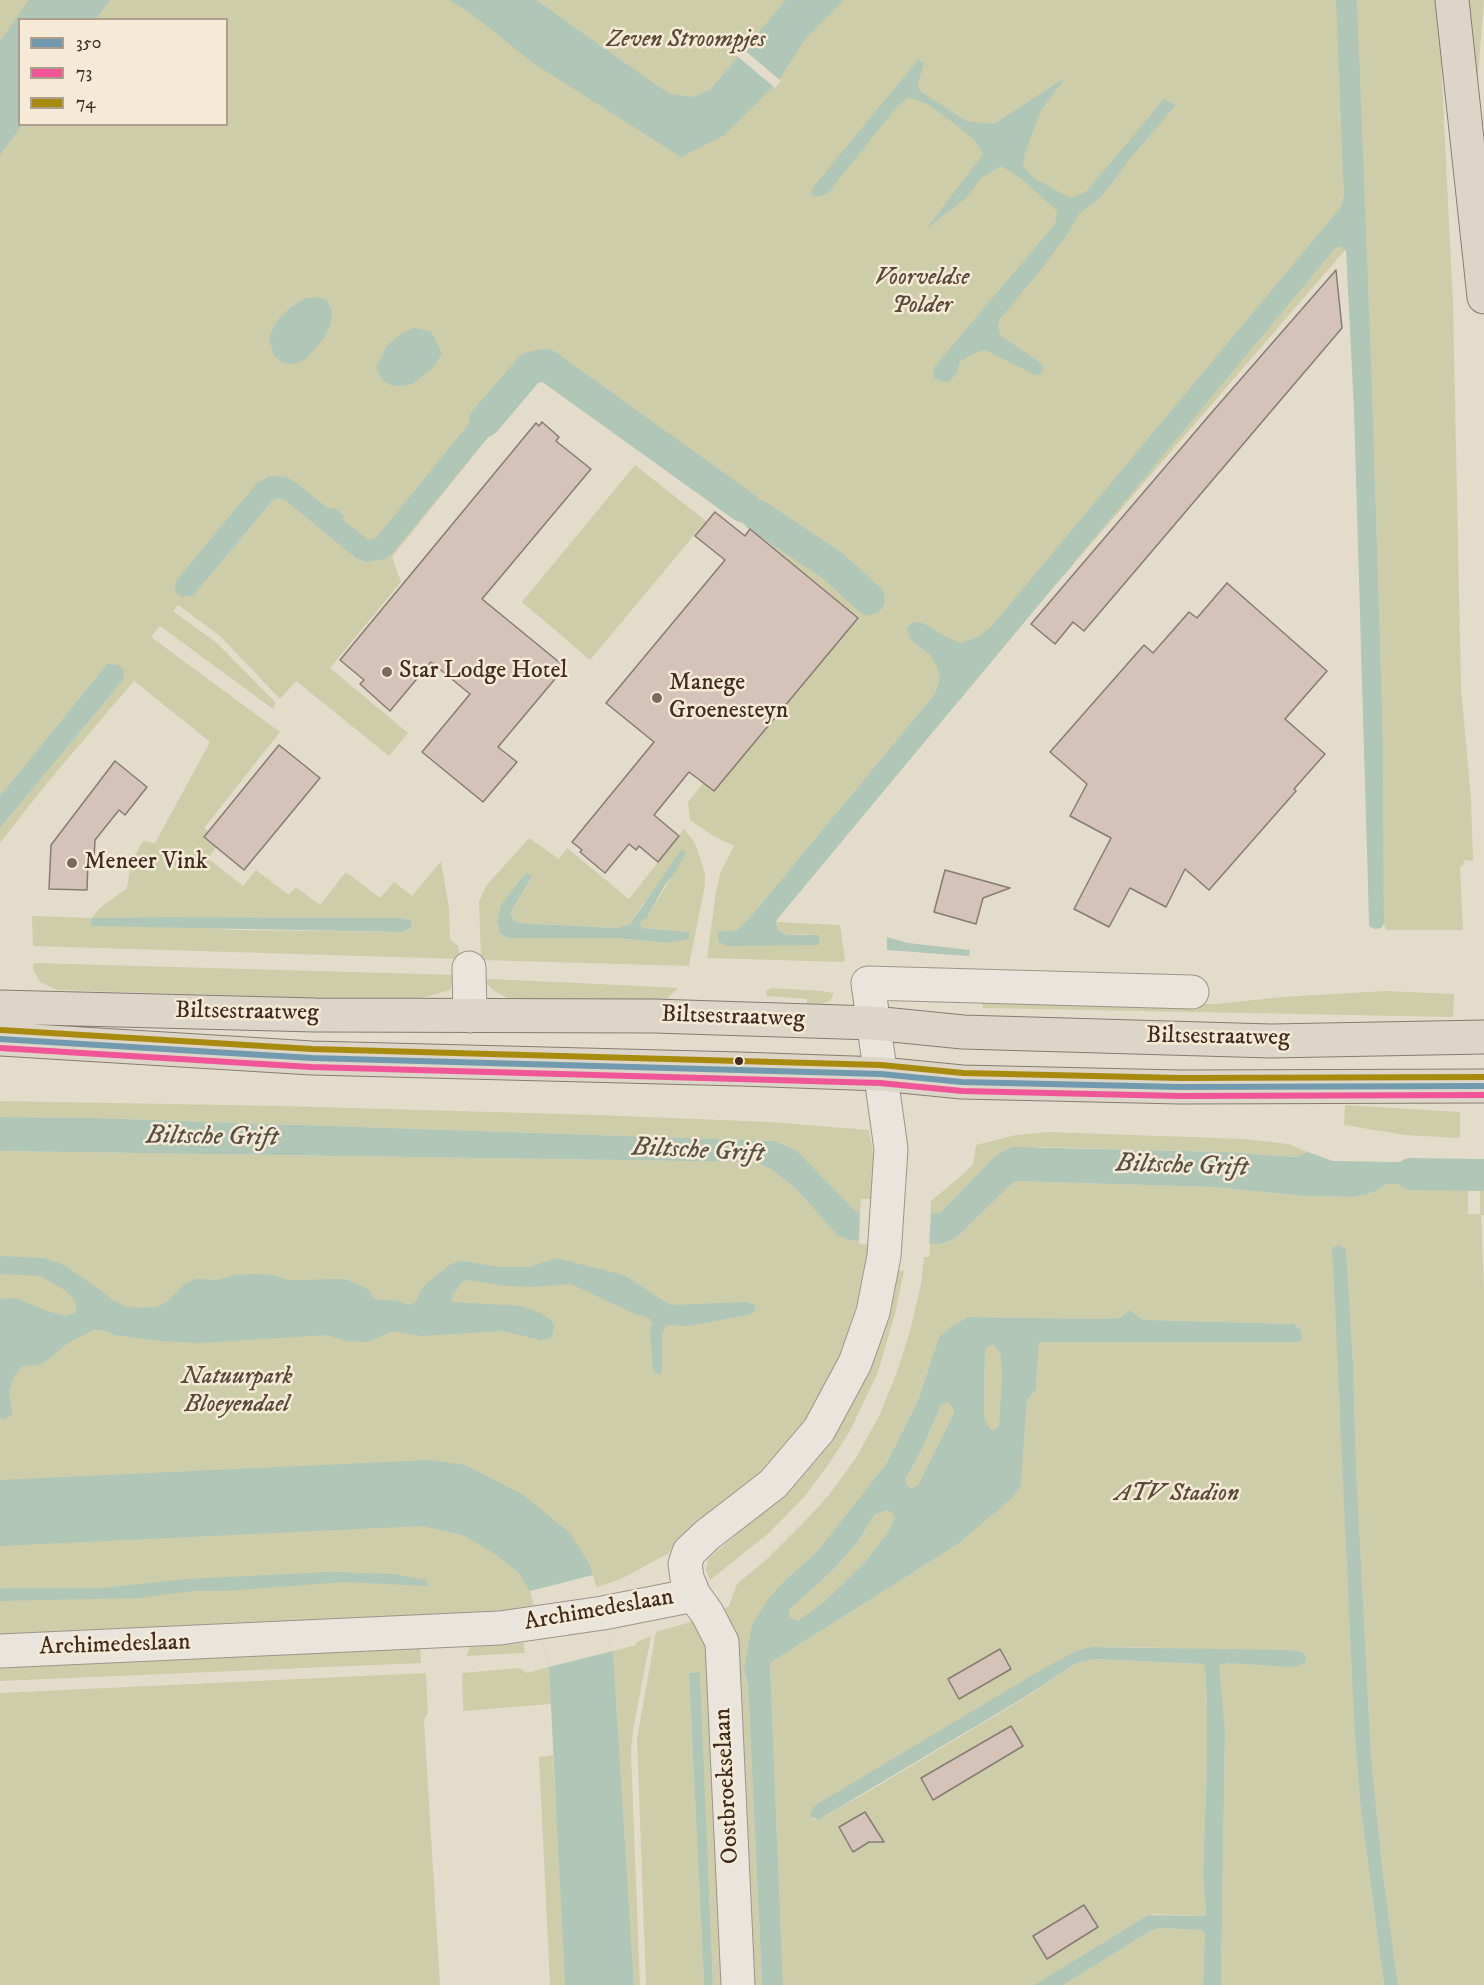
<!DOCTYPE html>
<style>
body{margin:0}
#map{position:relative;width:1484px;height:1985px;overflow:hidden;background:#e4dcca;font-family:"IM FELL DW Pica",serif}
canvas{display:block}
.legend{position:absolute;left:18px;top:18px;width:210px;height:108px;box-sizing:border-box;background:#f4ead6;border:2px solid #ad9e8d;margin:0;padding:8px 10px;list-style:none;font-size:18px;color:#422b1f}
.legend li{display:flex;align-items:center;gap:12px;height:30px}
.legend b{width:30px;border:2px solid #ad9e8d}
</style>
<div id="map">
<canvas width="1484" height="1985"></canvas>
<ul class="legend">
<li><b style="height:8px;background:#729aae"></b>350</li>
<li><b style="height:8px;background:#ef5597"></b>73</li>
<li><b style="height:8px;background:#a88b0e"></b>74</li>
</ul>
</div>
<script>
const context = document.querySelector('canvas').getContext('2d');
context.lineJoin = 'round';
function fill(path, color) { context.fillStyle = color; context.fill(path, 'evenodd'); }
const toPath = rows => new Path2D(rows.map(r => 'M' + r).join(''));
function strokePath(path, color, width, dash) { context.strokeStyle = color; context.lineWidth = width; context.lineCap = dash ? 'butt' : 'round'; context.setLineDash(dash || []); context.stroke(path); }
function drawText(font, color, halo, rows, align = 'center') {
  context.font = font + ' "IM FELL DW Pica",serif'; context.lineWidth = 5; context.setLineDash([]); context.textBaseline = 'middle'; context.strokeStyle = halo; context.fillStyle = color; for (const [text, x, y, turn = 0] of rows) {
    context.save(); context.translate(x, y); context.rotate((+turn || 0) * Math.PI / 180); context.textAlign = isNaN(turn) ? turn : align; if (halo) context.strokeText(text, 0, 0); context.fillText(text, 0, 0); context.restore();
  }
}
const green = toPath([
 [0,0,1438,0,1453,302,1461,688,1471,799,1473,861,1464,860,1463,866,1460,867,1463,930,1386,930,1384,924,1383,740,1373,414,1365,227,1047,595,959,701,938,684,934,695,747,921,741,928,718,941,815,934,788,935,778,931,776,922,840,925,845,959,844,962,707,958,716,892,721,871,734,846,712,835,690,820,688,802,703,783,714,791,858,618,750,529,586,404,541,375,507,414,392,557,401,582,330,668,408,733,389,756,296,681,280,699,220,636,178,605,173,611,218,644,276,703,273,709,160,626,151,637,280,732,204,828,221,841,208,858,243,886,256,870,289,895,296,887,320,905,346,872,380,898,394,882,412,896,441,861,449,908,450,939,458,946,460,959,33,946,32,916,92,918,100,908,127,888,131,862,143,841,155,843,210,742,134,681,47,783,0,843,0,828,123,680,107,664,0,796],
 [20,20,226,20,226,124,20,124],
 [274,486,286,501,278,498,273,500,193,596,184,597],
 [164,917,401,918,411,920,411,928,401,932,233,930,93,918],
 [1469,0,1484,0,1476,100],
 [635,465,706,521,590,660,522,602],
 [684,829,696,845,705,874,705,885,689,966,481,960,479,902,486,886,529,838,559,859,567,848,629,899],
 [686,853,646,919,642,919,640,923,642,928,689,932,689,939,669,943,616,938,509,938,499,933,499,925,526,874,532,878,510,913,515,922,520,923,619,928,630,924,642,905],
 [34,963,458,975,450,990,411,1001,57,990,40,982,33,970],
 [490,979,578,983,678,988,665,1001,507,998,492,989,485,982],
 [771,988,821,991,834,993,830,1001,817,1005,807,1004,807,999,766,996,766,991],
 [1385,991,1454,994,1453,1017,983,1008,982,1001,987,998,1216,1004,1282,997],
 [0,1101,282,1106,598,1115,770,1122,869,1130,873,1152,873,1199,861,1199,860,1212,855,1212,796,1150,774,1141,94,1118,0,1117],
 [1345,1105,1460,1112,1460,1138,1405,1135,1344,1125],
 [1048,1132,1246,1139,1288,1144,1308,1152,1295,1157,1225,1152,1040,1147,996,1155,940,1213,930,1214,931,1201,961,1176,973,1164,976,1145,1016,1135],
 [0,1151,755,1162,771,1169,796,1189,838,1236,849,1240,870,1242,862,1287,845,1343,836,1364,799,1432,747,1487,676,1540,669,1553,621,1579,564,1598,496,1614,0,1641],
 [1013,1181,1214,1187,1304,1196,1355,1197,1374,1192,1387,1184,1468,1185,1468,1214,1480,1214,1480,1185,1484,1185,1484,1215,1481,1215,1484,1290,1484,1985,1398,1985,1382,1866,1371,1756,1356,1466,1353,1361,1346,1249,1333,1248,1354,1724,1360,1803,1384,1985,1221,1985,1225,1731,1218,1668,1219,1665,1288,1650,1220,1650,1134,1647,1091,1647,1076,1651,855,1782,812,1819,818,1820,876,1787,1020,1701,1075,1664,1094,1659,1203,1664,1205,1665,1207,1706,1207,1763,1203,1874,1206,1913,1204,1916,1157,1914,1148,1915,1034,1985,783,1985,770,1663,958,1544,1021,1486,1027,1400,1036,1389,1039,1342,1300,1342,1298,1326,1294,1324,1149,1320,1141,1319,1133,1311,1119,1318,1106,1319,969,1317,939,1337,918,1401,886,1464,816,1553,787,1578,744,1670,748,1684,762,1985,748,1985,720,1612,729,1606,737,1584,766,1560,804,1522,828,1496,856,1458,879,1416,897,1372,910,1331,921,1284,924,1257,929,1257,930,1244,950,1241,957,1237],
 [896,1270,904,1271,895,1314,878,1372,850,1431,830,1462,806,1495,769,1533,710,1580,706,1570,708,1559,767,1508],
 [993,1344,1000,1353,1002,1371,999,1425,996,1430,990,1429,984,1417,985,1349],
 [949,1401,954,1412,948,1425,918,1485,912,1488,906,1486,905,1480,922,1449,941,1405],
 [887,1510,893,1513,895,1518,886,1535,862,1565,824,1602,798,1622,789,1617,789,1610,833,1570,857,1543,874,1515],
 [694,1621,705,1635,729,1985,713,1985,700,1672,689,1673,704,1985,646,1985,637,1738,656,1632],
 [651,1636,633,1730,631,1752,640,1985,634,1985,613,1651,636,1645,637,1642],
 [524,1643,525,1653,466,1656,470,1647],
 [420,1645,421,1663,0,1681,0,1662],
 [549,1667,551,1704,463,1711,462,1673,519,1668,527,1673],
 [426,1673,428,1713,424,1720,440,1985,0,1985,0,1693],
 [553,1755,558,1836,565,1985,550,1985,539,1757],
 [1160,1928,1201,1930,1205,1934,1203,1985,1063,1985,1152,1930]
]);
const water = toPath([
 [29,0,110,0,96,19,20,20,20,124,22,125,0,155,0,41],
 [450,0,536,0,659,87,671,94,693,97,710,90,786,0,844,0,806,38,780,78,759,101,723,136,681,157,533,63,477,18],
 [1336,0,1357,0,1373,414,1383,740,1384,924,1381,928,1375,929,1369,926,1369,921,1354,410,1346,251,1341,246,1336,247,1317,270,779,917,776,922,778,931,788,935,819,935,819,945,727,946,718,941,718,932,737,930,747,921,934,695,940,680,937,667,930,655,910,639,907,628,913,622,923,623,948,638,961,643,977,637,991,627,1341,207,1344,196],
 [918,60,924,63,918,84,920,91,966,121,994,124,1066,77,1041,110,1025,153,1023,166,1034,178,1070,198,1086,192,1164,99,1176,105,1133,155,1102,196,1079,214,1068,233,1043,267,1000,319,998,326,1000,335,1039,362,1044,367,1040,375,1035,375,985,350,975,353,960,361,957,373,948,383,935,379,933,374,935,366,1055,224,1057,211,1022,179,1001,166,981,178,967,197,926,229,983,154,975,141,965,132,928,104,908,97,895,109,827,194,818,197,810,194,814,186],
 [319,297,326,299,332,311,331,324,324,338,305,360,293,364,282,362,274,356,269,338,274,326,280,317,291,307,306,298],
 [413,328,431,331,442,354,431,370,412,384,401,386,390,385,382,379,376,368,387,346,398,336],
 [520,361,507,414,391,555,385,559,366,562,356,558,286,501,278,498,273,500,193,596,182,597,175,592,176,581,257,483,270,476,286,477,295,482,329,509,335,508,344,516,343,520,368,540,376,538],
 [107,664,118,665,124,670,123,680,0,828,0,796],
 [682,849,686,853,674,874,665,885,646,919,642,919,640,923,642,928,689,932,689,939,669,943,616,938,508,938,499,933,499,925,497,923,501,905,526,873,532,877,510,913,515,922,520,923,618,928,630,924],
 [164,917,401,918,411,920,411,928,401,932,91,926,92,918],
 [887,937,908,943,970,950,969,956,887,950],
 [0,1117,94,1118,774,1141,796,1150,855,1211,873,1213,940,1213,996,1155,1012,1147,1225,1152,1295,1157,1308,1152,1333,1161,1452,1163,1452,1185,1387,1184,1374,1192,1355,1197,1304,1196,1214,1187,1014,1181,957,1237,950,1241,937,1244,870,1242,849,1240,838,1236,796,1189,771,1169,755,1162,0,1151],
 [1339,1245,1346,1249,1353,1361,1356,1466,1371,1756,1382,1866,1398,1985,1384,1985,1360,1803,1354,1724,1333,1262,1332,1248],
 [0,1256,44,1258,64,1265,103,1292,112,1300,125,1306,137,1308,156,1307,167,1302,184,1284,195,1279,216,1280,235,1275,256,1274,273,1275,288,1280,345,1279,368,1289,374,1299,398,1301,409,1305,416,1302,420,1292,428,1282,451,1264,462,1261,499,1267,530,1267,556,1258,624,1275,670,1305,746,1302,753,1304,756,1309,753,1313,748,1315,687,1326,670,1325,666,1326,662,1333,662,1372,660,1374,655,1373,653,1368,650,1331,652,1325,649,1318,635,1314,571,1284,533,1287,508,1286,468,1280,460,1283,459,1287,452,1295,451,1300,454,1302,521,1306,540,1313,551,1320,554,1326,552,1336,548,1339,541,1340,502,1331,421,1336,393,1331,367,1342,346,1341,327,1335,200,1343,161,1341,114,1335,109,1332,96,1329,69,1342,50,1358,39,1365,22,1366,15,1375,9,1390,12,1414,4,1419,0,1418,0,1299,10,1298,19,1299,47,1311,66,1316,75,1313,77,1307,75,1301,66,1291,41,1276,0,1274],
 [1131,1310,1141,1319,1149,1320,1294,1324,1301,1330,1302,1338,1300,1342,1039,1342,1036,1389,1027,1400,1021,1486,1012,1498,958,1544,770,1663,783,1985,762,1985,748,1684,744,1670,752,1625,769,1598,787,1578,816,1553,886,1464,918,1401,939,1337,952,1326,969,1317,1106,1319,1119,1318],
 [993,1344,1000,1353,1002,1371,999,1425,995,1430,990,1429,984,1417,985,1349],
 [949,1402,954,1412,948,1425,918,1485,912,1488,907,1486,905,1480,922,1449,941,1405],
 [887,1510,892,1513,895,1518,886,1535,862,1565,824,1602,798,1621,789,1617,789,1610,833,1570,857,1543,874,1515],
 [430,1460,465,1465,522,1494,570,1533,590,1565,613,1651,634,1985,565,1985,549,1667,530,1591,519,1573,495,1554,463,1535,422,1526,0,1546,0,1480],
 [330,1572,394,1574,426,1580,428,1583,427,1586,344,1582,226,1591,193,1591,140,1598,0,1601,0,1589,10,1588,103,1588,187,1579],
 [1091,1647,1288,1650,1302,1652,1306,1658,1305,1662,1300,1665,1292,1667,1229,1663,1219,1665,1225,1731,1221,1985,1203,1985,1205,1934,1201,1930,1160,1928,1152,1930,1063,1985,1034,1985,1148,1915,1204,1916,1206,1913,1203,1874,1207,1763,1207,1705,1205,1666,1203,1664,1094,1659,1075,1664,1020,1700,818,1820,810,1816,814,1806,1036,1673,1076,1651],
 [700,1672,706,1814,713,1985,704,1985,689,1673]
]);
const pier = toPath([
 [742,48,781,81,775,88,736,55],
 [860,1209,931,1211,929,1247,859,1244],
 [593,1575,613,1651,549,1667,530,1591]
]);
const canal = toPath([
 [485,421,530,368,546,365,744,507],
 [758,516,833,566,869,599],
 [1411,1174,1484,1175]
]);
const building = toPath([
 [1336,270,1342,328,1084,631,1073,622,1055,644,1031,624,1213,411,1336,270],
 [542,422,559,437,556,441,591,469,482,599,565,667,498,747,517,762,483,802,422,752,470,694,431,662,390,711,360,684,364,680,340,660,536,423,539,426,542,422],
 [715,512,745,536,750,529,858,618,714,791,689,772,654,815,679,836,658,862,639,846,636,850,629,844,605,873,580,852,582,850,572,842,654,742,606,703,725,560,695,536,715,512],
 [1227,583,1327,671,1285,719,1325,754,1294,789,1296,791,1209,890,1185,869,1166,907,1130,888,1109,927,1074,909,1111,838,1070,816,1087,784,1050,752,1144,645,1153,653,1189,612,1197,618,1227,583],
 [279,745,320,778,244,870,204,837,279,745],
 [115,761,147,787,125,815,119,810,95,840,94,860,88,860,87,890,49,889,51,845,115,761],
 [945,870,1010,888,983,898,976,924,934,912,945,870],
 [1000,1649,1011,1669,959,1699,948,1679,1000,1649],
 [1011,1726,1023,1746,933,1800,921,1778,1011,1726],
 [865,1812,884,1842,869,1842,853,1852,839,1827,865,1812],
 [1084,1905,1098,1927,1047,1959,1033,1936,1084,1905]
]);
const minor = toPath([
 [469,968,470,1016],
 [0,1651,500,1628,603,1613,694,1595],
 [738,1985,722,1642,707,1613,694,1595,687,1578,685,1564,689,1552,707,1535,773,1484,819,1430,855,1363,873,1312,884,1256,891,1149,868,983,1192,992]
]);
const primary = toPath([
 [0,1007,315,1015,654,1016,873,1023,963,1032,1271,1041,1484,1037],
 [0,1039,312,1058,740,1069,881,1074,962,1082,1180,1087,1484,1086]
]);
const motorway = toPath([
 [1452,0,1484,297]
]);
const bus1 = toPath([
 [0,1039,312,1058,881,1074,962,1082,1180,1087,1484,1086]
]);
const bus2 = toPath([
 [0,1048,311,1067,880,1083,962,1091,1180,1096,1484,1095]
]);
const bus3 = toPath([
 [1,1030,312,1049,881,1065,963,1073,1180,1078,1484,1077]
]);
const markers = [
 [387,672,6,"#7b695b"],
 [657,698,6,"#7b695b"],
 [72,863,6,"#7b695b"],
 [739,1061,5,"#422b1f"]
];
const parkNames = [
 ["Zeven Stroompjes",686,41],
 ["Voorveldse",922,279],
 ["Polder",922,307],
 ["Natuurpark",237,1378],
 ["Bloeyendael",237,1406],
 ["ATV Stadion",1177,1495]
];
const poiNames = [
 ["Star Lodge Hotel",399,672],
 ["Manege",669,684],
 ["Groenesteyn",669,712],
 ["Meneer Vink",84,863]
];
const streetNames = [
 ["Biltsestraatweg",247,1013,1],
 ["Biltsestraatweg",733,1018,2],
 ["Biltsestraatweg",1218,1038,1],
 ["Archimedeslaan",599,1611,-10],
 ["Archimedeslaan",115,1646,-2],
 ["Oostbroekselaan",728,1786,-93]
];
const waterNames = [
 ["Biltsche Grift",212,1138,1],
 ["Biltsche Grift",698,1152,3],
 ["Biltsche Grift",1182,1167,2]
];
fill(green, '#cecdaa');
fill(water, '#b0c6b7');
fill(pier, '#e4dcca');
strokePath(canal, '#b0c6b7', 32);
fill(building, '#d5c2b9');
strokePath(building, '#857d72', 1.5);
strokePath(minor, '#9c9489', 35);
strokePath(primary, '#857d72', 35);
strokePath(motorway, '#857d72', 35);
strokePath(minor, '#e9e5dd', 33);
strokePath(primary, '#ddd5c7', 33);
strokePath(motorway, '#ddd5c7', 33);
strokePath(bus1, '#729aae', 6);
strokePath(bus2, '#ef5597', 6);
strokePath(bus3, '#a88b0e', 6);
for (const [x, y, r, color] of markers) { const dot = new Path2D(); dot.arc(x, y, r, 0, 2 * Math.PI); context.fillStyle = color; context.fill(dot); strokePath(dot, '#f4ead6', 2); }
drawText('italic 24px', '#5a4936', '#f4ead6', parkNames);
drawText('24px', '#422b1f', '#f4ead6', poiNames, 'left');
drawText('24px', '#422b1f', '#f4ead6', streetNames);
drawText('italic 26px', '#585043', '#f4ead6', waterNames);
</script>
